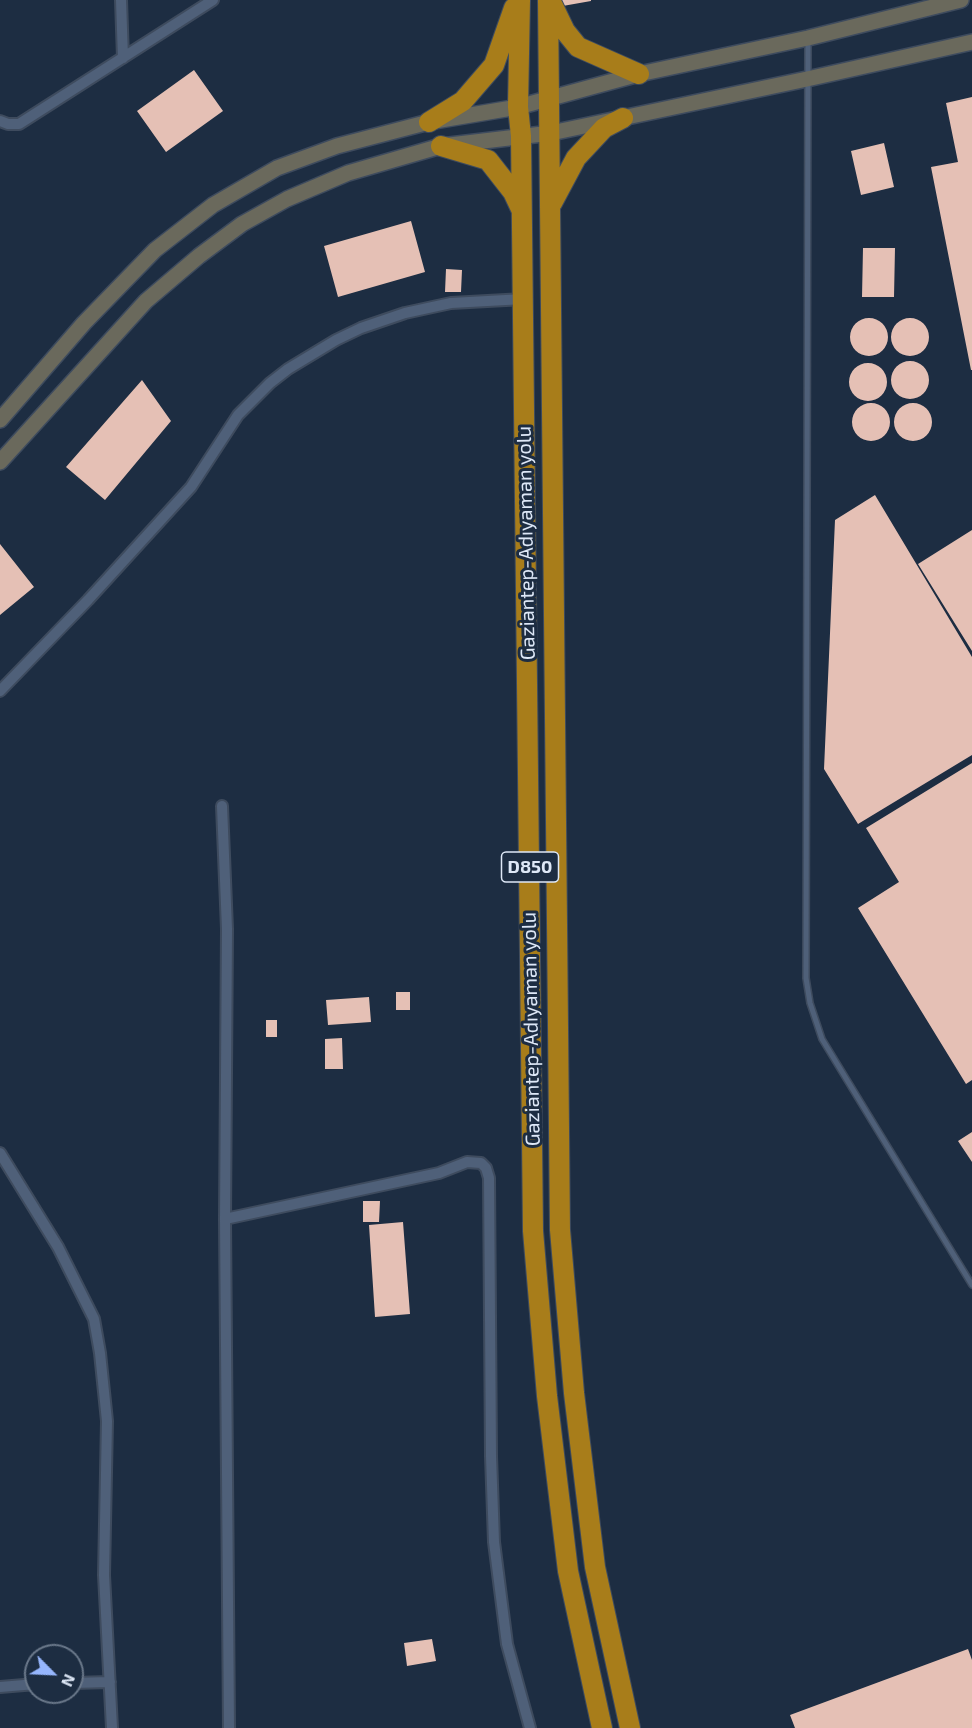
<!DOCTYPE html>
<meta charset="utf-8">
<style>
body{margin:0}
#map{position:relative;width:972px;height:1728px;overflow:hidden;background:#1d2d42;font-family:"Exo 2",sans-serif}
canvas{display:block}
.north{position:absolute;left:24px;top:1644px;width:60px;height:60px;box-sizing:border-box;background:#1d2d42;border:2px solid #6a788a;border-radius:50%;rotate:114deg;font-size:16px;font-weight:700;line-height:24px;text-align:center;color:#dee8f7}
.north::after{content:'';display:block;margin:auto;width:21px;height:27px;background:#96b6fd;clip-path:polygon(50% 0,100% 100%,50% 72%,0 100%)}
</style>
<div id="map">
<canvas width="972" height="1728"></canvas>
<div class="north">N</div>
</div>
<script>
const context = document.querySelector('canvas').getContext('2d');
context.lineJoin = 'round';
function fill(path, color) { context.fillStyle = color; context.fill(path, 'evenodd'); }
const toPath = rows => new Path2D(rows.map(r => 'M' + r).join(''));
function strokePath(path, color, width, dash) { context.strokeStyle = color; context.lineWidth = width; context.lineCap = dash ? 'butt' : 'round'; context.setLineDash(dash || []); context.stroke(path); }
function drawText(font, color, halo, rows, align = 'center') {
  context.font = font + ' "Exo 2",sans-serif'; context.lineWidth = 6; context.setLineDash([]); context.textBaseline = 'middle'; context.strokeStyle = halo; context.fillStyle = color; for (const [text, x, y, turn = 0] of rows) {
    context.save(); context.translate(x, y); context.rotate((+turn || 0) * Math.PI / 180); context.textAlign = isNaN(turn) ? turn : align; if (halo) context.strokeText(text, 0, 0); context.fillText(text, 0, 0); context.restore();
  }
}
const building = toPath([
 [556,0,591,0,591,1,557,7],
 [194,70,223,111,166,152,137,111],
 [972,97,972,370,971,370,931,167,958,162,946,103],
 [884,143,894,187,861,195,851,151],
 [411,221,425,272,338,297,324,246],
 [863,248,895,248,894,297,862,297],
 [446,269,462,270,461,292,445,292],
 '850 337a19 19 0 1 1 38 0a19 19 0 1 1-38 0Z',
 '891 337a19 19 0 1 1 38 0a19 19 0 1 1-38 0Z',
 '891 380a19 19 0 1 1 38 0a19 19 0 1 1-38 0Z',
 '849 382a19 19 0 1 1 38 0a19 19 0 1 1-38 0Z',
 [142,380,171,421,105,500,66,467],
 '894 422a19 19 0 1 1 38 0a19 19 0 1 1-38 0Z',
 '852 422a19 19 0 1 1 38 0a19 19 0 1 1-38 0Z',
 [875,495,972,657,972,755,858,824,824,769,835,520],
 [972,530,972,651,918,564],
 [0,544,34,587,0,615],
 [972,763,972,1080,966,1084,858,908,899,882,866,828],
 [396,992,410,992,410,1010,396,1010],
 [369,997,371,1022,328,1025,326,1000],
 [266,1020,277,1020,277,1037,266,1037],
 [342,1038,343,1069,325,1069,325,1039],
 [972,1132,972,1162,958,1141],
 [363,1201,380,1201,379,1222,363,1222],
 [403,1222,410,1314,375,1317,369,1225],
 [432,1639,436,1661,407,1666,404,1643],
 [968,1649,972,1660,972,1728,795,1728,790,1715]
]);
const lane = toPath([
 [808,39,806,978,810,1003,822,1039,972,1285]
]);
const street = toPath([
 [121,0,123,58],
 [0,121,8,124,19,124,213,0],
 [0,691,88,600,191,487,238,415,270,383,288,369,336,340,361,328,405,313,451,303,524,299],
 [222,806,227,929,225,1219,229,1728],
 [0,1153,58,1247,94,1319,100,1353,107,1421,104,1575,112,1728],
 [225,1219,439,1173,467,1162,481,1163,486,1168,489,1178,491,1456,494,1542,507,1644,530,1728],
 [72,1683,110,1682],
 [0,1687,36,1684]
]);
const secondary = toPath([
 [0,420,84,323,155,250,213,205,277,168,337,146,429,122,518,107,639,74,808,38,961,0],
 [0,462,146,301,199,256,242,224,287,199,348,173,441,146,551,133,807,79,972,42]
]);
const highway = toPath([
 [520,0,518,107,521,136,533,1231,547,1396,568,1571,602,1728],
 [548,0,560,1230,574,1393,595,1567,630,1728],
 [552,4,565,31,578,47,639,74],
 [429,122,463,101,494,65,514,8],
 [441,146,488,160,513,192,521,209],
 [552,203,576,158,604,128,623,118]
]);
const shields = [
 [530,867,57]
];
const shieldNames = [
 ["D850",530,867]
];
const streetNames = [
 ["Gaziantep-Adıyaman yolu",526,543,-91],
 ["Gaziantep-Adıyaman yolu",531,1029,-91]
];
fill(building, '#e5c0b5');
strokePath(lane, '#3e4b5e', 8);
strokePath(street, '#3e4b5e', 14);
strokePath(secondary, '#3e4b5e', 18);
strokePath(highway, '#3e4b5e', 22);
strokePath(lane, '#4f6079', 5);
strokePath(street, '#4f6079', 10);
strokePath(secondary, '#6a695c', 15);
strokePath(highway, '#a87d1a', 20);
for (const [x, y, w] of shields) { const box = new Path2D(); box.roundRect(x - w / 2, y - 15, w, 30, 4.5); context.fillStyle = '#1d2d42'; context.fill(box); strokePath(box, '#dee8f7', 1.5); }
drawText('bold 18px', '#dee8f7', null, shieldNames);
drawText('20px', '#dee8f7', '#1d2d42', streetNames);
</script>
